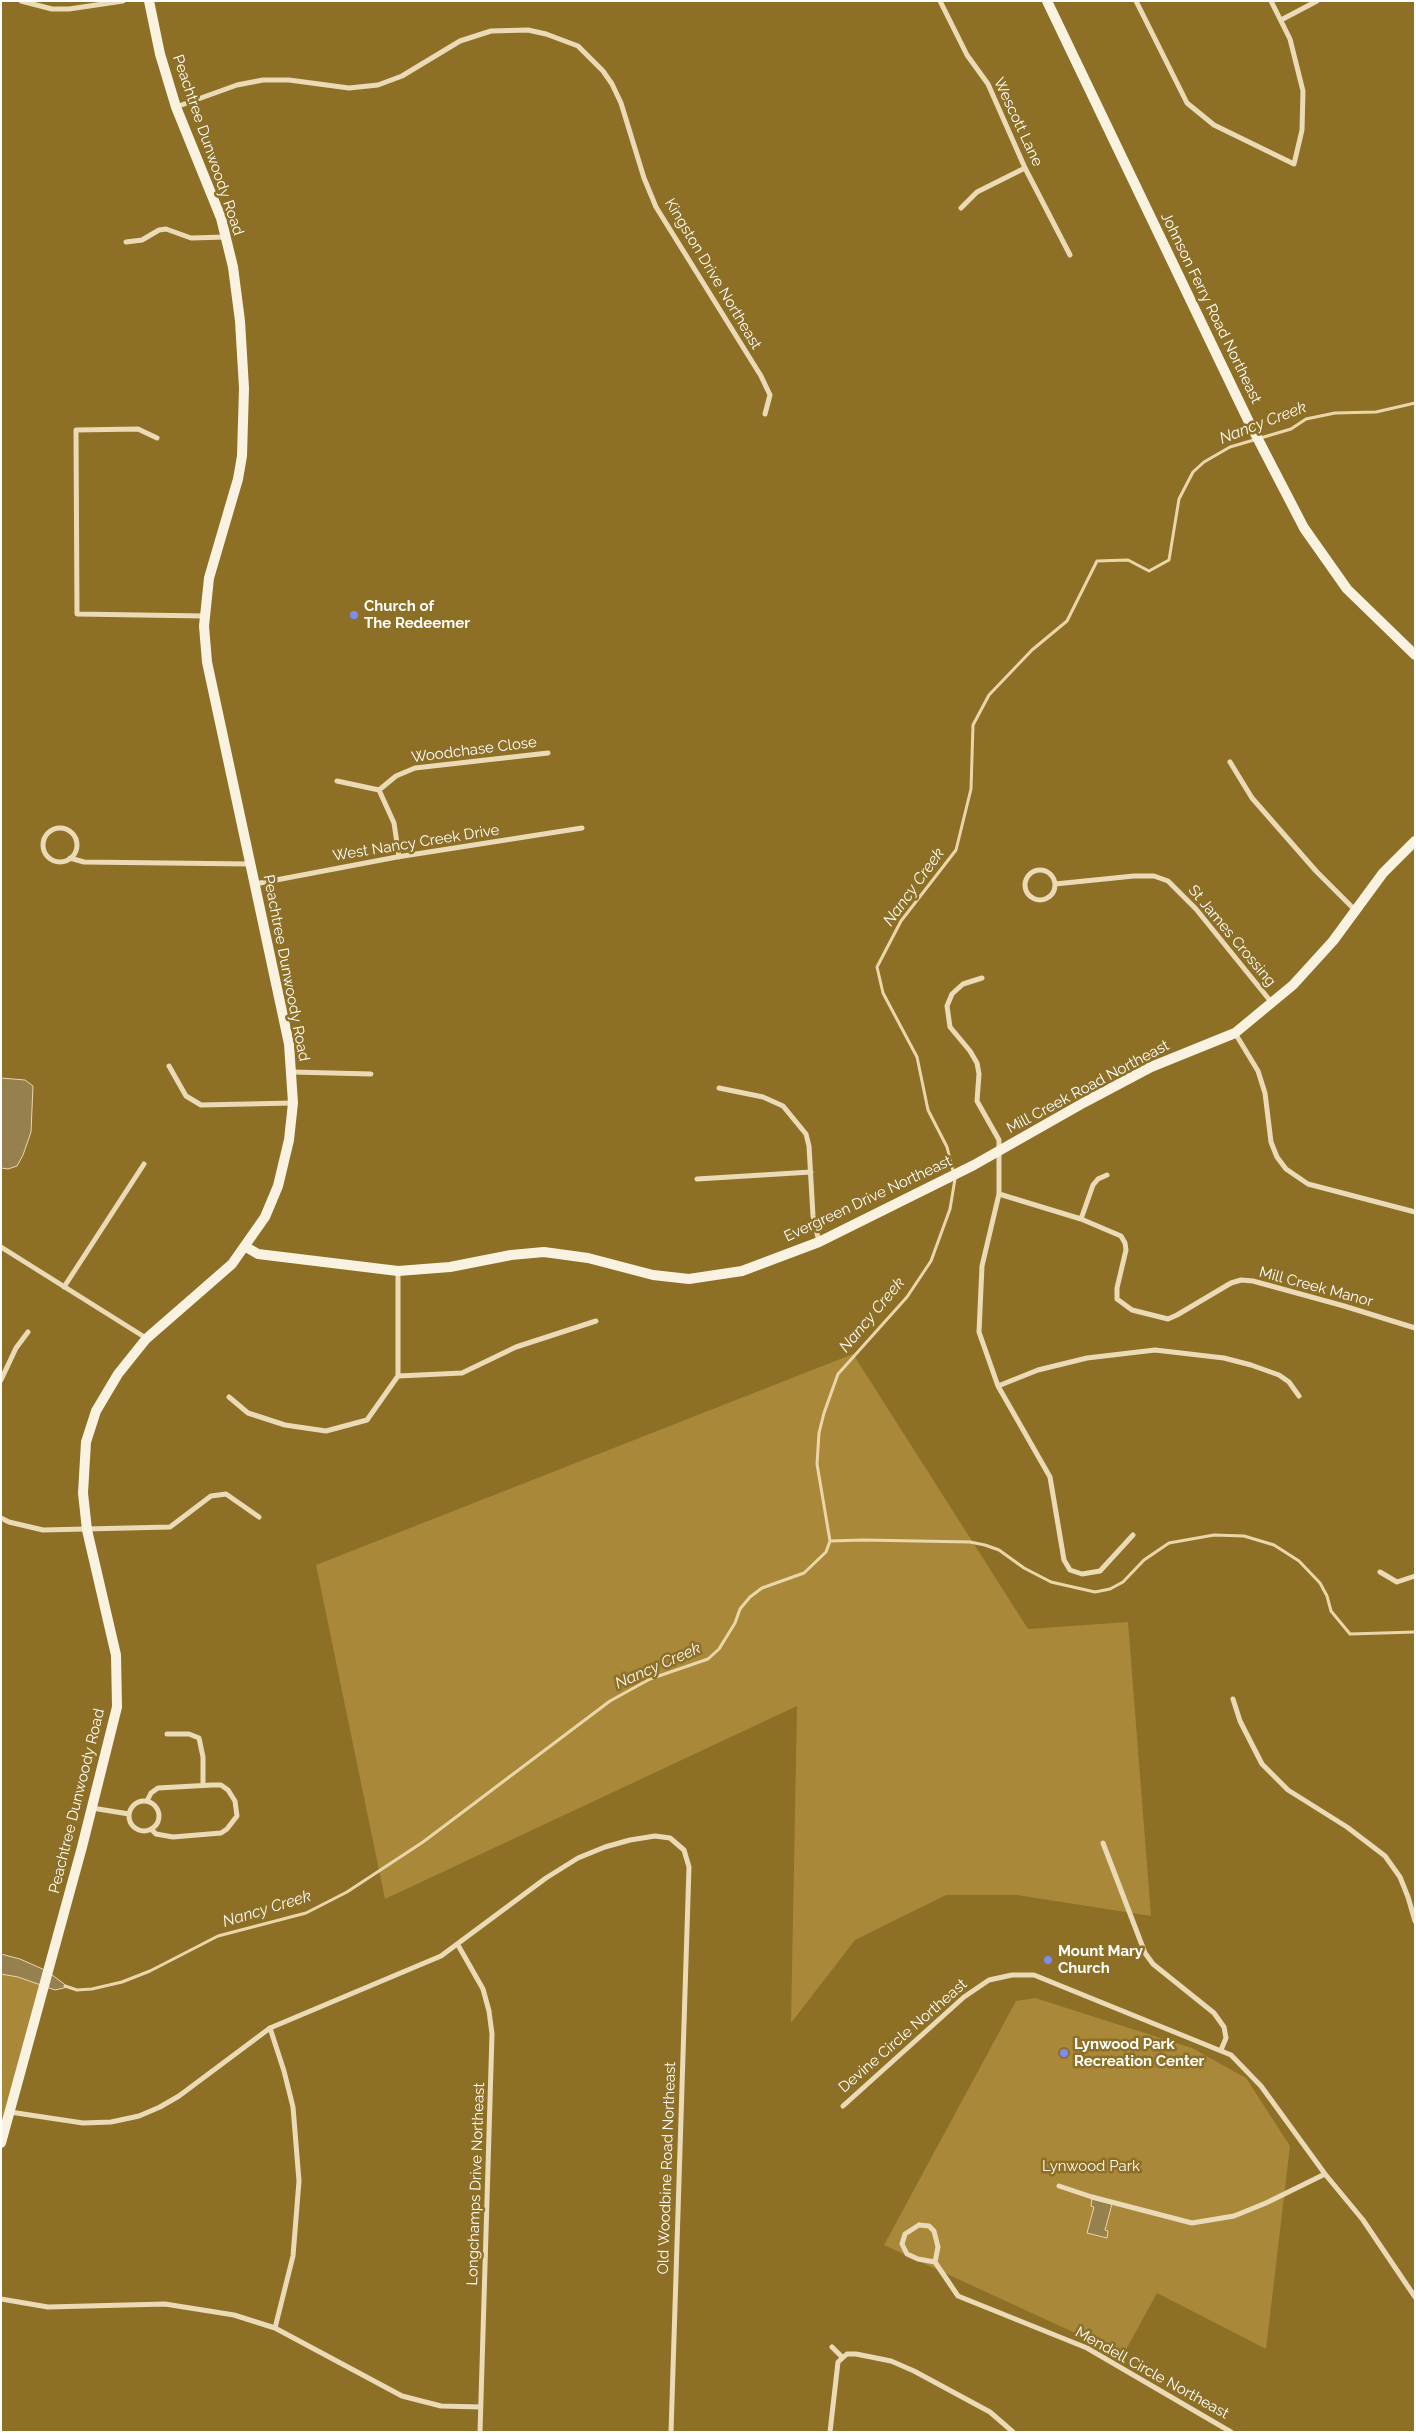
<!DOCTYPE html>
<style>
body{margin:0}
#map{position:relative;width:1416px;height:2433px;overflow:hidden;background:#8d6f26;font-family:Raleway,sans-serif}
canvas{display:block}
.frame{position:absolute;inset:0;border:2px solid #fff;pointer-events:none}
</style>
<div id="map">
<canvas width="1416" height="2433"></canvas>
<div class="frame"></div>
</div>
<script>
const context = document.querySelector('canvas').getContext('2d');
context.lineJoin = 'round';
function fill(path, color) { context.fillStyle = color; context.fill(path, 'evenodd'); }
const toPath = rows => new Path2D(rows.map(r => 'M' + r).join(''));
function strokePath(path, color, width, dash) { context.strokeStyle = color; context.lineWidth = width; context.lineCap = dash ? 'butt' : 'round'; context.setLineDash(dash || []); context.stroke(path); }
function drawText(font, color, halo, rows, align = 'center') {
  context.font = font + ' Raleway,sans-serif'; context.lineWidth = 5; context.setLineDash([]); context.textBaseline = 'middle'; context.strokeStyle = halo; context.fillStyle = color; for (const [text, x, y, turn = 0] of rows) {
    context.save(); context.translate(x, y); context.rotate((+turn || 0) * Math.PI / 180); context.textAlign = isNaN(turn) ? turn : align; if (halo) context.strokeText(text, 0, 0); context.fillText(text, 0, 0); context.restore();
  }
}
const green = toPath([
 [853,1354,1028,1629,1128,1622,1151,1916,1017,1895,946,1895,855,1940,791,2023,797,1706,385,1899,316,1565],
 [47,1969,1,2146,1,1975],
 [1035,1998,1192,2048,1246,2078,1290,2146,1266,2349,1157,2293,1123,2355,884,2245,1016,2001]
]);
const water = toPath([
 [1,1078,25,1080,33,1086,31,1132,23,1155,17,1166,8,1169,1,1168,1,1078],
 [1,1954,20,1959,47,1971,68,1987,55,1990,18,1977,1,1974,1,1954],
 [1092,2199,1112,2204,1105,2230,1108,2231,1107,2238,1087,2233,1094,2207,1091,2206,1092,2199]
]);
const stream = toPath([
 [830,1541,864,1540,970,1542,985,1545,999,1550,1024,1568,1051,1582,1095,1592,1110,1589,1123,1582,1144,1560,1169,1543,1214,1535,1244,1536,1274,1545,1299,1561,1320,1583,1327,1596,1331,1611,1350,1634,1415,1632],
 [65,1986,77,1990,92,1989,122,1982,150,1971,218,1936,306,1913,347,1892,423,1842,610,1701,650,1679,708,1659,719,1649,735,1623,740,1609,750,1597,762,1588,804,1573,826,1552,830,1541,817,1464,819,1433,824,1413,838,1374,907,1297,931,1261,950,1209,955,1179,947,1147,928,1110,917,1057,883,993,877,967,901,921,956,850,971,789,973,725,989,695,1032,650,1067,621,1097,561,1128,560,1149,571,1169,560,1179,499,1193,472,1204,462,1230,447,1291,429,1306,419,1335,413,1376,412,1415,403]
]);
const street = toPath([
 [21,1,52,9,69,9,123,1],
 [940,1,967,55,988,84,1025,168,1070,255],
 [1136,1,1187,103,1214,125,1294,164,1302,130,1303,91,1290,39,1271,1],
 [1281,20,1317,1],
 [176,107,237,85,263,80,289,80,349,88,378,85,402,76,460,41,491,31,528,30,546,34,578,46,603,71,612,84,621,103,644,178,656,207,761,376,770,395,765,414],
 [961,208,977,192,1025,168],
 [126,242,142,240,159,230,166,229,191,238,226,237],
 [157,438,138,429,76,430,77,614,204,616],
 [1230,762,1252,798,1316,871,1355,910],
 [337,781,379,790],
 [379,790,396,776,415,768,548,753],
 [379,790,394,823,399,857],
 '43 845a17 17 0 1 1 34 0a17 17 0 1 1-34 0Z',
 [70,858,84,862,250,864],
 '1025 885a15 15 0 1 1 30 0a15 15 0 1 1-30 0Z',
 [255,884,397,857,582,828],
 [1055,884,1134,876,1154,876,1168,881,1196,909,1272,1003],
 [982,978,963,984,952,994,947,1006,950,1027,970,1051,977,1063,979,1074,977,1101,999,1140,999,1194,982,1266,979,1332,998,1386,1050,1477,1064,1560,1070,1570,1082,1574,1100,1571,1133,1535],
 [1235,1033,1258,1071,1265,1093,1271,1142,1277,1157,1286,1169,1308,1184,1415,1212],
 [169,1066,186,1096,201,1105,293,1103],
 [292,1072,371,1074],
 [719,1088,763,1097,783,1106,806,1134,809,1146,813,1216,819,1242],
 [697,1179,811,1172],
 [999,1194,1081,1219,1121,1236,1125,1243,1126,1250,1117,1288,1117,1299,1132,1310,1168,1319,1177,1315,1231,1283,1241,1280,1253,1281,1344,1306,1415,1328],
 [1081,1219,1093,1185,1098,1179,1107,1175],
 [1,1247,146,1338],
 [64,1287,144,1164],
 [398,1376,462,1373,516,1347,596,1321],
 [1,1380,16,1348,28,1332],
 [998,1386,1038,1370,1087,1358,1155,1350,1224,1358,1251,1365,1279,1375,1289,1382,1299,1396],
 [229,1397,248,1413,285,1425,326,1431,367,1420,398,1376,398,1271],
 [1,1518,9,1522,43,1530,170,1527,211,1496,226,1494,259,1517],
 [1380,1572,1397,1582,1415,1576],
 [1233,1699,1240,1721,1262,1764,1288,1790,1347,1827,1385,1856,1400,1877,1408,1897,1415,1921],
 [167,1734,189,1734,199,1738,203,1757,203,1785],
 [147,1801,151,1793,158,1788,212,1785,221,1785,228,1790,235,1801,237,1816,227,1829,221,1833,173,1837,156,1834,151,1829],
 '129 1816a15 15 0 1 1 30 0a15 15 0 1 1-30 0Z',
 [92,1808,129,1814],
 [1103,1843,1145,1953,1153,1964,1214,2013,1224,2027,1226,2038,1221,2050],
 [458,1945,483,1989,489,2011,492,2034,480,2432],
 [270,2028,284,2071,293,2107,299,2181,293,2256,275,2328],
 [843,2106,964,1997,989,1980,1012,1975,1034,1975,1231,2055,1261,2086,1325,2174,1363,2220,1415,2297],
 [10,2112,83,2123,111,2122,139,2116,160,2107,179,2096,270,2028,441,1956,546,1878,578,1858,605,1847,630,1840,655,1836,670,1838,684,1850,689,1867,671,2432],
 [1059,2186,1092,2197,1192,2223,1234,2216,1266,2203,1325,2174],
 [919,2225,929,2226,934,2231,938,2247,935,2262,918,2259,907,2254,902,2244,905,2234,919,2225],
 [935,2262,958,2296,1087,2348,1231,2432],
 [1,2299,48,2307,165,2304,234,2315,275,2328,402,2396,441,2406,481,2407],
 [832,2347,842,2357],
 [830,2432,838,2362,847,2354,856,2354,891,2361,914,2371,990,2412,1013,2432]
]);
const secondary = toPath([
 [1047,1,1248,420,1304,528,1347,589,1415,655],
 [246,1247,258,1254,398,1271,450,1267,511,1255,544,1252,588,1258,653,1275,689,1279,742,1271,819,1242,974,1165,1085,1102,1151,1067,1235,1033,1293,985,1333,941,1383,873,1415,841],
 [1,2143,82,1847,117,1707,116,1655,87,1530,83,1493,86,1442,96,1411,118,1374,146,1339,232,1264,265,1217,278,1186,289,1140,293,1103,289,1044,207,662,204,626,209,578,238,479,242,456,244,388,240,321,233,267,221,218,176,107,160,54,149,1]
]);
const markers = [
 [354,615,5,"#7b8df4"],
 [1048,1960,5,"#7b8df4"],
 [1064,2053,5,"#7b8df4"]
];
const streetNames = [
 ["Wescott Lane",1018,122,65],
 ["Peachtree Dunwoody Road",208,145,71],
 ["Kingston Drive Northeast",713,274,59],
 ["Johnson Ferry Road Northeast",1211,308,64],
 ["Woodchase Close",474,750,-7],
 ["West Nancy Creek Drive",416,843,-9],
 ["St James Crossing",1232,936,50],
 ["Peachtree Dunwoody Road",286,968,79],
 ["Mill Creek Road Northeast",1088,1087,-28],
 ["Evergreen Drive Northeast",868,1199,-25],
 ["Mill Creek Manor",1316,1287,15],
 ["Peachtree Dunwoody Road",77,1801,-76],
 ["Devine Circle Northeast",903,2036,-41],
 ["Old Woodbine Road Northeast",667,2168,-88],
 ["Longchamps Drive Northeast",476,2184,-88],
 ["Mendell Circle Northeast",1152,2373,29]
];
const poiNames = [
 ["Church of",364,606],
 ["The Redeemer",364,623],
 ["Mount Mary",1058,1951],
 ["Church",1058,1968],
 ["Lynwood Park",1074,2044],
 ["Recreation Center",1074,2061]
];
const parkNames = [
 ["Lynwood Park",1091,2166]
];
const waterNames = [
 ["Nancy Creek",1263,423,-21],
 ["Nancy Creek",914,887,-54],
 ["Nancy Creek",872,1315,-50],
 ["Nancy Creek",658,1666,-24],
 ["Nancy Creek",267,1909,-17]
];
fill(green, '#aa883a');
fill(water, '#96804d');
strokePath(water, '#ebd6aa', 1);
strokePath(stream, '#ebd6aa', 3);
strokePath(street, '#ebdab6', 5);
strokePath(secondary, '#f9f2e1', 10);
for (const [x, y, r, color] of markers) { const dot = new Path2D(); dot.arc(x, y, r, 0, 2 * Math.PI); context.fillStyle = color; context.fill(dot); strokePath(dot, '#8d6f26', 2); }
drawText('15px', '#fff', '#8d6f26', streetNames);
drawText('bold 15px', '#fff', '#8d6f26', poiNames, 'left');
drawText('15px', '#fdf9f2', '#8d6f26', parkNames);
drawText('italic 16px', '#fcf9f3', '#8d6f26', waterNames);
</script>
